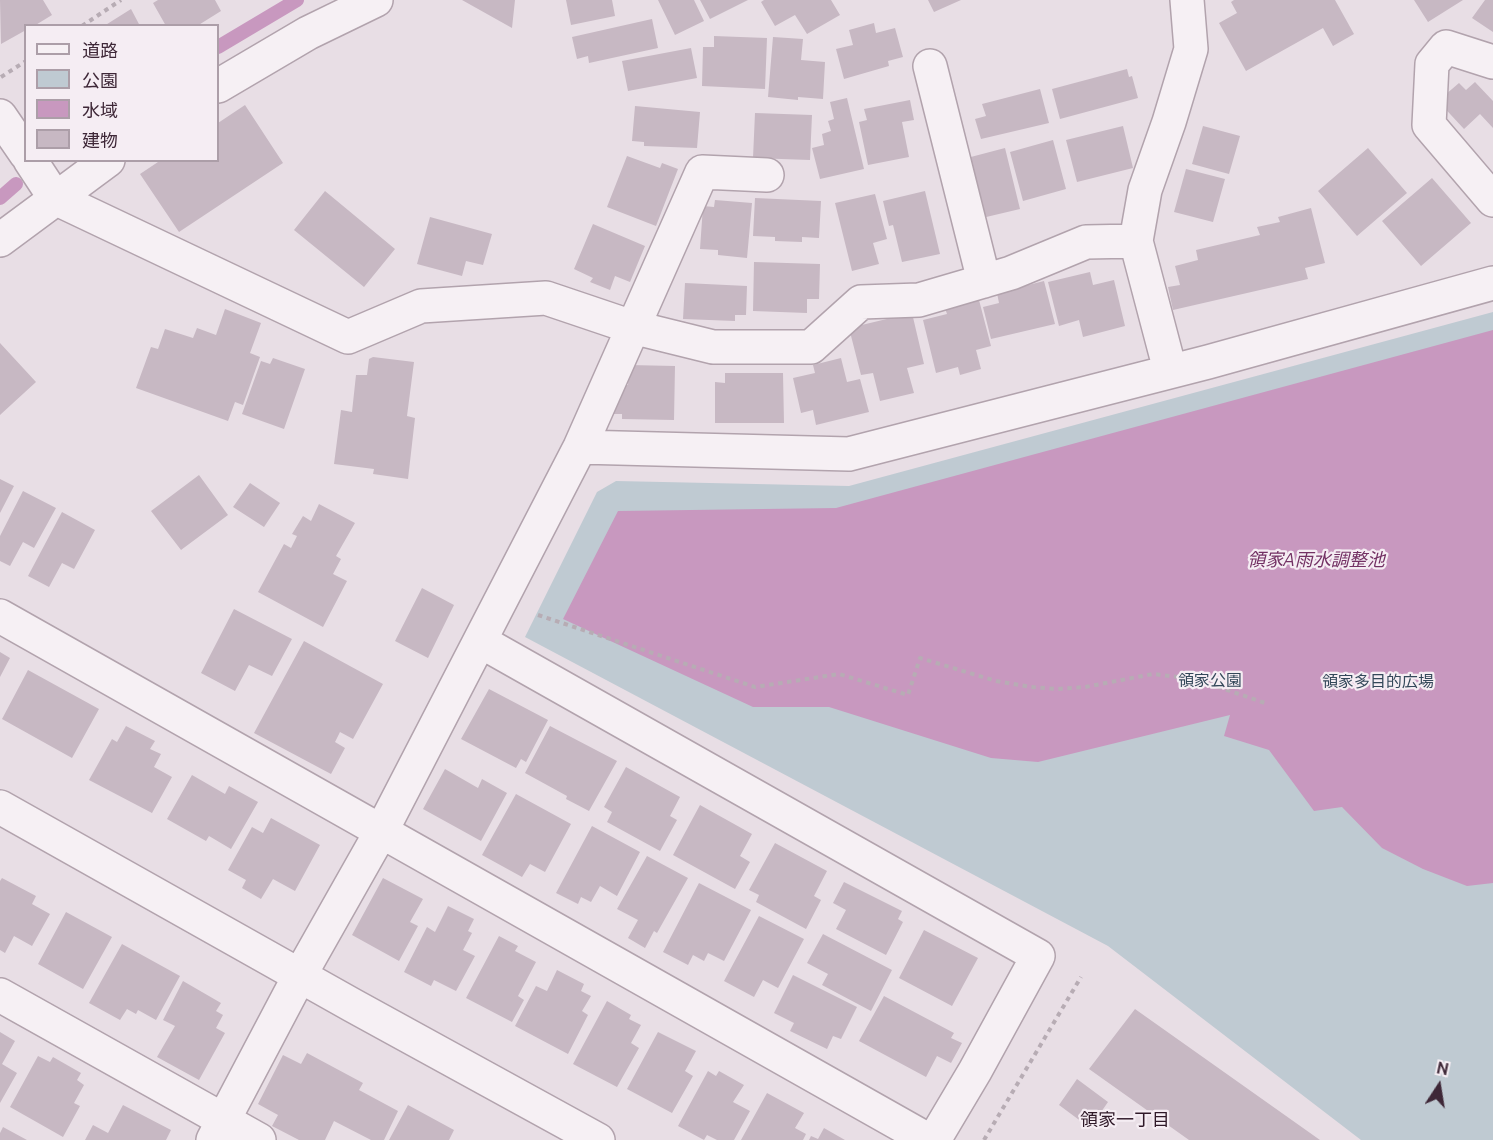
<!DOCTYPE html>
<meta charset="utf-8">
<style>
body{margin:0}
#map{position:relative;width:1493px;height:1140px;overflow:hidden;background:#e8dee5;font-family:Ubuntu,"Noto Sans JP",sans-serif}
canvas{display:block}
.legend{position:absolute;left:24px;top:24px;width:195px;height:138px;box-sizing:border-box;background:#f5edf3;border:2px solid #ac9ea8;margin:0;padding:8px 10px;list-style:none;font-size:18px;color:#3e2737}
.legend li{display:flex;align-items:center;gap:12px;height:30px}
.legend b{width:30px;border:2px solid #ac9ea8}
.north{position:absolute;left:1409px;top:1056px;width:60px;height:60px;-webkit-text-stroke:4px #f5edf3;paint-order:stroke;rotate:12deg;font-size:16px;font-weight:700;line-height:24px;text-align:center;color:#3e2737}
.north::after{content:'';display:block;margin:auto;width:21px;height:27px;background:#3e2737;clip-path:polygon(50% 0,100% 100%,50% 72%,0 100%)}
</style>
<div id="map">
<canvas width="1493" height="1140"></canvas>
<ul class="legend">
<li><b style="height:8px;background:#f6f0f4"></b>道路</li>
<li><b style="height:16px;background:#bfcad2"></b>公園</li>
<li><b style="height:16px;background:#c898bf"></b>水域</li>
<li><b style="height:16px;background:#c7b8c3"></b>建物</li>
</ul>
<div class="north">N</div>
</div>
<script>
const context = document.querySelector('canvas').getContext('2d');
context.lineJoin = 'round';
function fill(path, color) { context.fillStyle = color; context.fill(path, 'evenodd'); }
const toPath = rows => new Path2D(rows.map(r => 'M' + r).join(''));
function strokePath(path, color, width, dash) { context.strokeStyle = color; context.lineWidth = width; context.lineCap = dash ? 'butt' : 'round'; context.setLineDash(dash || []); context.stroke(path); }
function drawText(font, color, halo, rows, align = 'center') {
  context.font = font + ' Ubuntu,"Noto Sans JP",sans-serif'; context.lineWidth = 4.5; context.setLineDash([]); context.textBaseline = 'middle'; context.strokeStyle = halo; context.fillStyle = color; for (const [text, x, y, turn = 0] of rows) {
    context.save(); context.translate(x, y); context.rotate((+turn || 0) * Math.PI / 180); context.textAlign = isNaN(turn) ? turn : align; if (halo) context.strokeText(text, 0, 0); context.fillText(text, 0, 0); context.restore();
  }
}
const green = toPath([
 [1493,312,1493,1140,1361,1140,1108,946,525,637,597,492,616,481,849,486]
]);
const water = toPath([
 [1493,330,1493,883,1467,886,1423,869,1382,848,1342,807,1314,811,1269,750,1224,736,1230,715,1038,762,991,758,829,707,753,707,563,619,618,511,836,508]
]);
const stream = toPath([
 [218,47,297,0],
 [0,198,16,184]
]);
const building = toPath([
 [0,0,43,0,52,15,34,26,26,26,26,30,1,44],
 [158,0,215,0,221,11,197,26,166,26,153,3],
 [462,0,515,0,512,28],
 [566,0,612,0,615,16,571,25],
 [658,0,694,0,704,21,675,35],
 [700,0,748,0,710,19],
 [764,0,831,0,840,15,807,34,795,15,775,26,761,2],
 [928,0,961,0,934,12],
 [1234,0,1335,0,1354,34,1333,46,1323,28,1246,71,1219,23,1237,13,1231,2],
 [1414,0,1463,0,1428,22],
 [1485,0,1493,0,1493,32,1472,18],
 [131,9,140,26,104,26],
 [652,19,658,48,589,63,588,56,577,59,572,37],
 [874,23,876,33,895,28,903,57,888,61,889,66,844,79,836,49,853,45,849,30],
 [714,36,767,38,765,89,702,86,703,47,714,47],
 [773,37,803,39,801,60,825,62,823,99,798,97,798,100,768,97],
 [691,48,697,78,628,91,622,61],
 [1127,69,1129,77,1132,76,1138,98,1060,119,1052,89],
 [1475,82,1493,101,1493,128,1480,114,1464,129,1438,101,1459,83,1466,90],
 [1040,89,1049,123,981,139,975,119,986,116,982,104],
 [847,98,864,169,820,179,812,148,824,145,822,134,831,131,828,121,834,119,830,102],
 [910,100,914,120,902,122,909,157,868,165,859,122,867,120,864,109],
 [245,105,283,163,179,232,140,174,161,160,218,160,218,123],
 [635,106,700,112,697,148,644,146,644,142,632,141],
 [755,113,812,115,810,160,753,158],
 [1123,126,1133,168,1077,182,1066,140],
 [1203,126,1240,136,1229,174,1192,164],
 [1053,140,1066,189,1023,201,1010,152],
 [1005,148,1020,209,982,218,967,158],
 [1368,148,1407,193,1357,236,1318,191],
 [627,156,660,168,662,163,678,169,656,226,607,207],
 [1186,169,1225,179,1213,222,1174,212],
 [1432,178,1471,223,1421,266,1382,221],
 [325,191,395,249,364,287,294,230],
 [925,191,940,254,902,262,893,225,889,226,883,201],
 [875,194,887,239,873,243,879,264,852,271,835,203],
 [755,198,821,201,819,238,802,237,802,242,775,241,775,237,753,236],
 [715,200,752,203,747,258,718,255,718,250,700,249,703,206,714,207],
 [1311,208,1325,263,1305,268,1308,279,1173,310,1168,287,1180,285,1175,266,1198,260,1196,250,1260,235,1257,227,1280,222,1278,217],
 [430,217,492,234,483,265,466,261,462,276,417,264],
 [593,224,645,246,630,282,615,276,610,290,590,282,593,278,574,269],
 [754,262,820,264,819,299,807,299,807,313,753,311],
 [1090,272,1093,285,1114,280,1125,326,1083,337,1079,320,1059,326,1048,282],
 [1044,281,1055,324,991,339,983,307,999,303,997,293],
 [685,283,747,286,746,315,735,315,735,321,683,319],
 [979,300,991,346,976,350,981,369,960,375,958,367,936,373,923,320,947,314,945,308],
 [225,309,261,323,250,353,260,357,243,405,235,402,228,421,136,388,151,347,158,349,165,329,193,338,197,328,216,335],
 [912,313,924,364,907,368,914,393,880,401,873,373,861,375,849,328],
 [0,343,36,382,0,415],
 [373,357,414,362,407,416,415,418,408,479,373,474,374,469,334,464,341,410,352,412,356,375,367,375,369,359],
 [273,358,305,369,284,429,242,414,261,361,270,364],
 [841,358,847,382,860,379,869,412,816,425,813,410,801,413,793,378,815,373,813,365],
 [629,365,675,366,674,420,622,419,622,414,609,414,609,384,628,385],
 [725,373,783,373,784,423,715,423,715,382,725,383],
 [199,475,228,515,181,550,151,511],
 [0,479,14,486,0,513],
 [250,483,280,503,264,527,233,507],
 [23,491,56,508,34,548,23,542,10,566,0,561,0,536],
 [319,504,355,523,336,556,341,559,333,574,347,581,323,627,258,592,284,544,291,548,297,536,292,534,303,516,311,521],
 [62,512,95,530,74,569,62,563,49,587,28,576],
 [422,588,454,605,428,658,395,641],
 [234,609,292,639,272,676,249,665,235,691,201,673],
 [304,641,383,684,353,739,340,732,335,742,345,748,331,774,254,733],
 [0,652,10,658,0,677],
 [28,670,99,709,72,758,2,719],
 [489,689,548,720,526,762,521,759,516,768,461,739],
 [126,726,155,741,150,749,161,754,154,767,172,777,152,813,89,780,112,739,117,742],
 [550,726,617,761,589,811,566,799,567,796,525,773],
 [626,767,680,797,670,816,677,820,660,851,607,822,612,812,604,807],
 [445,769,478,788,482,779,507,793,481,841,423,809],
 [192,775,225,794,229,786,258,802,231,849,209,836,206,841,167,819],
 [516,794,571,824,545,872,530,864,522,877,482,855],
 [700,805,752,834,740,856,750,862,735,889,673,855],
 [271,818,320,845,295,891,273,879,261,899,242,888,246,880,228,870,252,827,263,833],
 [592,826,640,852,617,896,600,886,591,902,581,897,578,904,556,893],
 [775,843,827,871,814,896,821,900,806,929,756,902,759,895,749,890],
 [647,856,688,878,657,933,654,931,645,948,628,938,638,920,617,909],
 [2,878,36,896,32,904,50,914,32,946,14,936,5,953,0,950,0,881],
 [383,878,423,899,410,922,418,926,399,961,352,935],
 [844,882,902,911,898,919,903,922,886,955,836,929,846,910,833,903],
 [699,883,751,910,724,961,708,953,704,961,693,955,688,965,663,952],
 [448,906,474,919,468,931,472,933,463,950,475,956,456,991,434,980,431,986,404,972,427,927,435,932],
 [66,912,112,937,83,989,38,964],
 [759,916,804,939,778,988,763,980,754,997,724,981],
 [924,930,978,958,952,1006,899,978],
 [823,934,892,970,871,1011,822,985,828,974,807,963],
 [499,936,518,946,515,951,536,962,518,996,524,1000,512,1022,466,998],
 [122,944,180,976,156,1020,138,1010,136,1014,127,1009,120,1020,89,1003],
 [557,970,584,984,581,991,591,996,582,1011,588,1015,568,1054,515,1026,536,986,547,991],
 [793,975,857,1007,841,1039,833,1036,827,1049,790,1031,794,1023,774,1013],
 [183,981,221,1003,216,1011,223,1015,216,1028,225,1033,199,1080,157,1057,175,1026,163,1020],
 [884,996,954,1033,951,1038,962,1043,951,1063,937,1056,926,1077,859,1041],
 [607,1001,631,1015,629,1019,641,1025,631,1043,639,1048,617,1087,573,1064],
 [1135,1009,1320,1140,1189,1140,1089,1069],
 [0,1032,15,1041,2,1064,17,1073,0,1103],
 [658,1032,696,1051,685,1071,693,1076,672,1113,627,1089],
 [307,1053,363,1083,359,1090,398,1111,384,1140,371,1140,334,1121,325,1140,299,1140,272,1126,278,1115,258,1104,283,1055,301,1064],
 [38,1056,50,1062,53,1057,81,1073,77,1080,84,1085,74,1103,80,1106,63,1137,10,1107],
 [708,1071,716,1076,719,1071,744,1085,733,1102,750,1111,734,1140,717,1140,707,1135,704,1140,678,1126],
 [1077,1079,1108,1102,1090,1128,1059,1105],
 [767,1093,804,1113,795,1128,806,1134,803,1140,741,1140],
 [123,1105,171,1130,166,1140,85,1140,93,1125,108,1133],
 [408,1105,454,1130,449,1140,389,1140],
 [3,1127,27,1140,0,1140,0,1133],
 [824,1128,845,1140,809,1140,811,1136,818,1139]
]);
const path = toPath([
 [82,26,121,0],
 [1,77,26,61],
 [538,615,755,687,839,674,908,695,920,658,996,681,1031,687,1057,689,1085,687,1153,674,1195,679,1268,704],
 [984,1140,1081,977]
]);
const minor = toPath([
 [1493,62,1446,47,1432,64,1429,125,1493,200],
 [930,66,984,281],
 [218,86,308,33,376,0],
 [0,116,26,154],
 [30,160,55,198,348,337,421,306,546,298,632,327,713,347,811,347,861,302,919,300,1011,273,1086,242,1136,241],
 [0,240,108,160],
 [1170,370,1136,241,1145,190,1169,122,1191,49,1187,0],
 [580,447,849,454,1208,362,1493,283],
 [0,616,928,1140],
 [480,641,1038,956,975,1071,934,1140],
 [0,807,352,1005,598,1140],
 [0,995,259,1140],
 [213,1140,300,975,382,830,580,447,702,172,767,175]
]);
const parkNames = [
 ["領家公園",1210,681],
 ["領家多目的広場",1378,682]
];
const waterNames = [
 ["領家A雨水調整池",1316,560]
];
const neighbourhoodNames = [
 ["領家一丁目",1125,1120]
];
fill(green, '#bfcad2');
fill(water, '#c898bf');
strokePath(stream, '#c898bf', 14);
fill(building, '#c7b8c3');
strokePath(minor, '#b2a3ad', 36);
strokePath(path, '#b7acb4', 4, [4.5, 4.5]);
strokePath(minor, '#f6f0f4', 33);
drawText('16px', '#34485a', '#f5edf3', parkNames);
drawText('italic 18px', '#733164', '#f5edf3', waterNames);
drawText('18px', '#2f1928', '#f5edf3', neighbourhoodNames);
</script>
